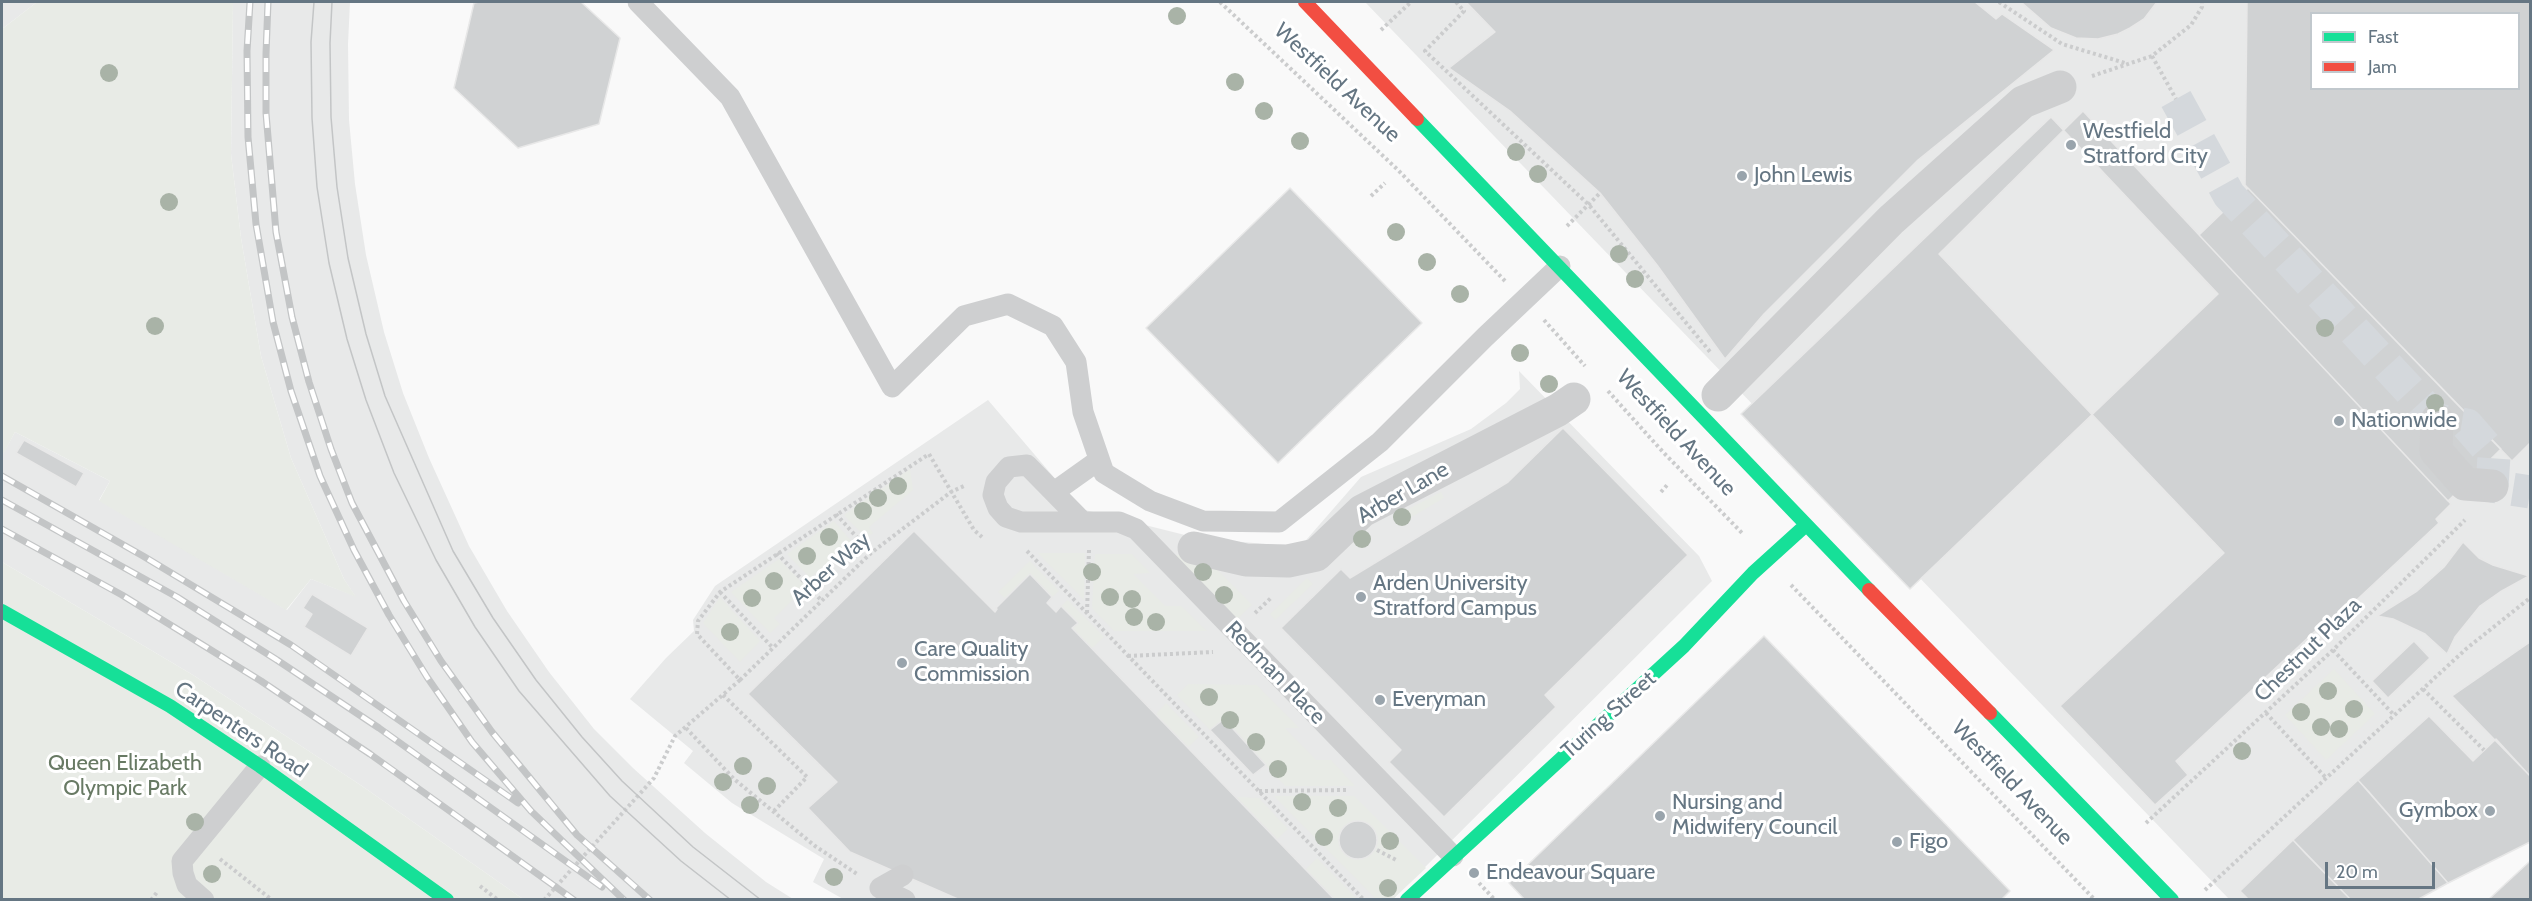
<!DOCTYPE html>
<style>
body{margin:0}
#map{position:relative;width:2532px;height:901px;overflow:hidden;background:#f9f9f9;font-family:Cabin,sans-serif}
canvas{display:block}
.frame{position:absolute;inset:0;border:3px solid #657683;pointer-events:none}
.legend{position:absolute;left:2310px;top:12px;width:210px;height:78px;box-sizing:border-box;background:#fff;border:2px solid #c1c8cd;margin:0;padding:8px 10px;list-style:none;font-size:18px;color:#657683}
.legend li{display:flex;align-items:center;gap:12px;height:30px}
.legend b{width:30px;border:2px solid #c1c8cd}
.scale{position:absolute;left:2325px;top:862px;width:110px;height:27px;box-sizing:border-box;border:3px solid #657683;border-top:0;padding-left:8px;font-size:18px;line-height:21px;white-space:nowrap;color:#657683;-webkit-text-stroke:4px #fff;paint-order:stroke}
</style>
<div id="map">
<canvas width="2532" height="901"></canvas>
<div class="frame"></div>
<ul class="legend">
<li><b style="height:8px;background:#16e098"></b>Fast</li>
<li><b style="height:8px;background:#f24e42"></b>Jam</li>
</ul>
<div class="scale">20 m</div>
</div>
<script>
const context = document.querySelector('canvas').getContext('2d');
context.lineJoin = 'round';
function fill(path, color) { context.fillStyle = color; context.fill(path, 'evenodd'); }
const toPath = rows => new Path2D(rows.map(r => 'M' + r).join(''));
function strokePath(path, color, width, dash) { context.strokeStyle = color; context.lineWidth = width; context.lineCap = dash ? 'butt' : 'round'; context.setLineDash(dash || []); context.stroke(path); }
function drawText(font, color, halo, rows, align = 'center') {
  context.font = font + ' Cabin,sans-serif'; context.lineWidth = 6; context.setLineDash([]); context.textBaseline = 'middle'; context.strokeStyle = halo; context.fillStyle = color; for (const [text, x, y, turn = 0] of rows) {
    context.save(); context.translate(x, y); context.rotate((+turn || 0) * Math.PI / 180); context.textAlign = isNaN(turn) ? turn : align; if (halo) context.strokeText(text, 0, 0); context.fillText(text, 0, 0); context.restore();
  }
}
const built = toPath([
 [2,2,37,2,2,29],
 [233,2,350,2,348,44,349,120,355,184,366,255,384,332,403,393,429,458,469,546,507,611,549,672,594,729,633,768,705,833,766,882,793,899,523,899,362,786,193,675,2,562,2,451,4,452,15,432,110,481,99,500,287,610,311,579,355,596,344,579,291,458,261,356,241,238,231,154],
 [1365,2,2530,2,2530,842,2417,899,2229,899],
 [2312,14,2518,14,2518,88,2312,88],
 [1519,371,1699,556,1712,581,1393,899,843,899,813,882,824,859,732,803,684,763,693,751,630,699,666,658,694,631,693,620,715,586,988,400,1081,509,1197,538,1300,547,1361,477,1471,429,1506,403,1520,389]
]);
const green = toPath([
 [37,2,233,2,231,154,241,238,261,356,291,458,344,579,356,597,311,579,286,610,99,501,110,481,15,432,4,453,2,451,2,29],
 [910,469,913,490,869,527,873,533,866,538,844,515],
 [1441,492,1444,498,1398,525,1393,517],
 [834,521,852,542,810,578,787,554],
 [1038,553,1085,553,1084,600],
 [1095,554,1132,554,1150,573,1133,574,1165,606,1181,606,1207,631,1114,631,1092,608],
 [1174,555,1204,556,1252,605,1236,620],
 [779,559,811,592,806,597,801,592,774,618,780,624,770,633,731,592],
 [1030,561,1059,591,1052,597,1030,574,1005,598,998,592],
 [2,562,193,675,362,786,523,899,2,899],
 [1307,578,1313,584,1275,620,1270,614],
 [720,597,760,641,740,662,703,623],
 [1068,600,1104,637,1092,648,1072,628,1077,623,1061,606],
 [2334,669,2375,714,2326,760,2285,715],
 [1188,684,1257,685,1299,728,1285,728,1316,760,1331,760,1355,786,1285,786,1225,720,1210,730,1177,695],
 [1166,703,1199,737,1188,747,1156,714],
 [1274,796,1354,796,1426,868,1393,899,1376,899],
 [1237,797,1259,798,1288,829,1277,839],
 [1317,858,1357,899,1335,899,1306,869]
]);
const building = toPath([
 [479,2,581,2,620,38,599,124,518,148,454,88,474,3,479,2],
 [1466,2,1975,2,1996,19,2002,14,2054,50,1918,160,1764,314,1725,359,1657,265,1600,193,1510,111,1449,68,1495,32,1466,2],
 [2021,2,2157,2,2144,19,2130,28,2118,34,2098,39,2076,38,2051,28,2021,2],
 [2247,2,2530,2,2530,443,2512,461,2245,185,2247,2],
 [2312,14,2518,14,2518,88,2312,88,2312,14],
 [2083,111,2451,504,2436,519,2439,523,2331,624,2327,620,2176,761,2188,775,2155,805,2060,706,2224,553,1939,254,2083,111],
 [2051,117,2218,294,1910,589,1741,414,2051,117],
 [1290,188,1422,323,1278,463,1146,328,1290,188],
 [2248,188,2501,449,2448,501,2199,235,2248,188],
 [1563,428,1688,555,1545,695,1556,707,1444,817,1389,762,1401,750,1281,628,1341,569,1350,578,1508,482,1563,428],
 [24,440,84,473,76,487,16,453,24,440],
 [914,531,995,612,997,609,996,608,1030,574,1052,597,1047,603,1056,612,1061,606,1078,623,1072,628,1335,900,960,900,850,852,808,808,837,782,748,694,914,531],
 [2463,542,2479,558,2493,565,2529,576,2500,592,2480,606,2455,637,2447,654,2425,634,2393,619,2377,616,2417,591,2444,567,2463,542],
 [312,594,368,628,351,656,304,627,312,614,303,608,312,594],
 [1764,636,2010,891,2001,900,1525,900,1509,883,1764,636],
 [2414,641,2430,658,2388,698,2372,681,2414,641],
 [2530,642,2530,776,2452,696,2530,642],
 [2429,716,2473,761,2496,739,2530,776,2530,842,2448,883,2358,780,2429,716],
 [1224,719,1266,765,1253,775,1210,730,1224,719],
 [2358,780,2369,792,2448,883,2417,900,2351,900,2293,840,2358,780],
 '1339 840a19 19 0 1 1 38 0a19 19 0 1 1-38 0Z',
 [2293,840,2305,853,2351,900,2249,900,2240,891,2293,840],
 [2530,861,2530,900,2488,900,2529,862,2530,861]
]);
const streetTunnel = toPath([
 [2176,99,2229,195,2437,420,2467,425,2494,456,2492,486,2530,492]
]);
const path = toPath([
 [1220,2,1398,170,1505,281],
 [1456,2,1464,11,1425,51,1589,205,1711,353],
 [1999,2,2062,44,2125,63],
 [1381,30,1411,2],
 [2152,56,2176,99],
 [2092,76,2152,56,2191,25,2202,7,2202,2],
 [1371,196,1385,183],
 [1567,226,1600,193],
 [1544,320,1585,366],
 [1608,391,1663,452,1743,534],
 [1661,492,1668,484],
 [836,514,871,553],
 [1027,551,1364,900],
 [777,553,821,600],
 [1791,585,2095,900],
 [720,592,772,647],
 [1087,613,1089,550],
 [1255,613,1272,597],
 [2333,650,2394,715],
 [1128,656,1213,652],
 [740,680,871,553,951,492,964,486],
 [2423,689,2484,750],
 [723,695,807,777,774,811],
 [2266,713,2326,778],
 [686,728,734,779,815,846,857,874],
 [1259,791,1348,790],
 [2146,823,2333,650,2465,520],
 [1377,850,1398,861],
 [220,859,272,900],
 [1479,883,1495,900],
 [480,886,498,900],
 [2205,890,2466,649,2530,598],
 [151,900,158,891],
 [544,900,654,778,675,736,740,680,697,634,698,621,720,592,929,454,974,530,982,537]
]);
const lane = toPath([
 [638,2,730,97,892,387,964,316,1008,304,1053,326,1076,362,1083,412,1104,473,1150,501,1203,521,1279,522,1380,442,1485,337,1560,266],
 [1054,492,1099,460],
 [1082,521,1027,465,1009,467,996,482,993,495,998,508,1006,517,1021,522,1119,522,1136,529,1453,856],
 [880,888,905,900],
 [880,888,903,875],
 [204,900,187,885,183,873,182,861,260,766]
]);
const street = toPath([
 [1718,395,1891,220,2023,102,2060,87],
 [2437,420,2436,451,2465,484,2492,486],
 [1194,548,1246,560,1288,561,1316,555,1362,511,1558,410,1574,399]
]);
const fast = toPath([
 [1417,119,1869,590],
 [2,611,170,706,260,766,447,900],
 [1990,713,2172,900],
 [1407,900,1684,646,1753,573,1806,525]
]);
const jam = toPath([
 [1305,2,1417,119],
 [1869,590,1990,713]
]);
const tram = toPath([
 [314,2,311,42,312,118,317,187,329,263,347,339,366,400,394,473,436,560,475,627,519,691,610,796,681,861,731,900],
 [332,2,330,43,331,117,337,187,348,258,366,334,385,396,453,551,493,618,536,680,582,737,622,781,693,847,761,900]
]);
const rail = toPath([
 [250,2,247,51,248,137,256,224,273,322,291,391,320,476,354,550,389,615,427,677,472,742,531,811,624,900],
 [268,2,266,54,266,113,276,232,292,317,309,382,331,449,352,503,404,601,441,661,492,732,577,835,650,900],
 [2,476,143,556,291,645,518,803],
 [2,500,177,597,277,660,379,728,602,887],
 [2,529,122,595,261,681,370,754,574,900]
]);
const trees = [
 [1177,16],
 [109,73],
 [1235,82],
 [1264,111],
 [1300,141],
 [1516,152],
 [1538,174],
 [169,202],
 [1396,232],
 [1619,254],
 [1427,262],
 [1635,279],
 [1460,294],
 [155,326],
 [2325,328],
 [1520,353],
 [1549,384],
 [2435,403],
 [898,486],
 [878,498],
 [863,511],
 [1402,517],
 [829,537],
 [1362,539],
 [807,556],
 [1092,572],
 [1203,572],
 [774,581],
 [1224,595],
 [1110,597],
 [752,598],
 [1132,599],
 [1134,617],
 [1156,622],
 [730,632],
 [2328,691],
 [1209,697],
 [2354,709],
 [2301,712],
 [1230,720],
 [2321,727],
 [2339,729],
 [1256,742],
 [2242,751],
 [743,766],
 [1278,769],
 [723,782],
 [767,786],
 [1302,802],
 [750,805],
 [1338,808],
 [195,822],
 [1324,837],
 [1390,841],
 [212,874],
 [834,877],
 [1388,888]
];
const markers = [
 [2071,145,6,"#99a4ac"],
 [1742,176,6,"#99a4ac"],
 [2339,421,6,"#99a4ac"],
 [1361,597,6,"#99a4ac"],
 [902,663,6,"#99a4ac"],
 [1380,700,6,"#99a4ac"],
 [2490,811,6,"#99a4ac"],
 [1660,816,6,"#99a4ac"],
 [1897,842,6,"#99a4ac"],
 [1474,873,6,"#99a4ac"]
];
const streetNames = [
 ["Westfield Avenue",1337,83,43],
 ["Westfield Avenue",1676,433,47],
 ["Arber Lane",1403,493,-30],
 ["Arber Way",831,569,-42],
 ["Chestnut Plaza",2308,650,-44],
 ["Redman Place",1275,673,46],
 ["Turing Street",1609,715,-42],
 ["Carpenters Road",241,730,34],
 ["Westfield Avenue",2012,783,46]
];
const poiNames = [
 ["Westfield",2083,132],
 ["Stratford City",2083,157],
 ["John Lewis",1754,176],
 ["Nationwide",2351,421],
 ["Arden University",1373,584],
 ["Stratford Campus",1373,609],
 ["Care Quality",914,650],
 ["Commission",914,675],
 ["Everyman",1392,700],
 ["Nursing and",1672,803],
 ["Midwifery Council",1672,828],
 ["Gymbox",2478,811,"right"],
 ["Figo",1909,842],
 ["Endeavour Square",1486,873]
];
const parkNames = [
 ["Queen Elizabeth",125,764],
 ["Olympic Park",125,789]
];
fill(built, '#e8e9e9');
fill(green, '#e8ebe6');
fill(building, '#d0d2d3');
strokePath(building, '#e8e8e8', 1.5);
strokePath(streetTunnel, '#d4d8dc', 33, [33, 16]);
strokePath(path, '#cbcccd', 4, [3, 3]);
strokePath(lane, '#cecfd0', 21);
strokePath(street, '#cecfd0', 33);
strokePath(fast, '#16e098', 14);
strokePath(jam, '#f24e42', 14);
strokePath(tram, '#c3c5c6', 1.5);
strokePath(rail, '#c3c5c6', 7);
strokePath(rail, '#fff', 4.5, [14]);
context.fillStyle = '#a9b3a7';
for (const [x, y] of trees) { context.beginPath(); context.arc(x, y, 9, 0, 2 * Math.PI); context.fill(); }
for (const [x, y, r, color] of markers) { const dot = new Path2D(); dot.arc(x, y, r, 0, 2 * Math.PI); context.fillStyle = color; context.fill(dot); strokePath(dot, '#fff', 2); }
drawText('22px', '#657683', '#fff', streetNames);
drawText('22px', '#657683', '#fff', poiNames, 'left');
drawText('22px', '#687a64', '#fff', parkNames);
</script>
